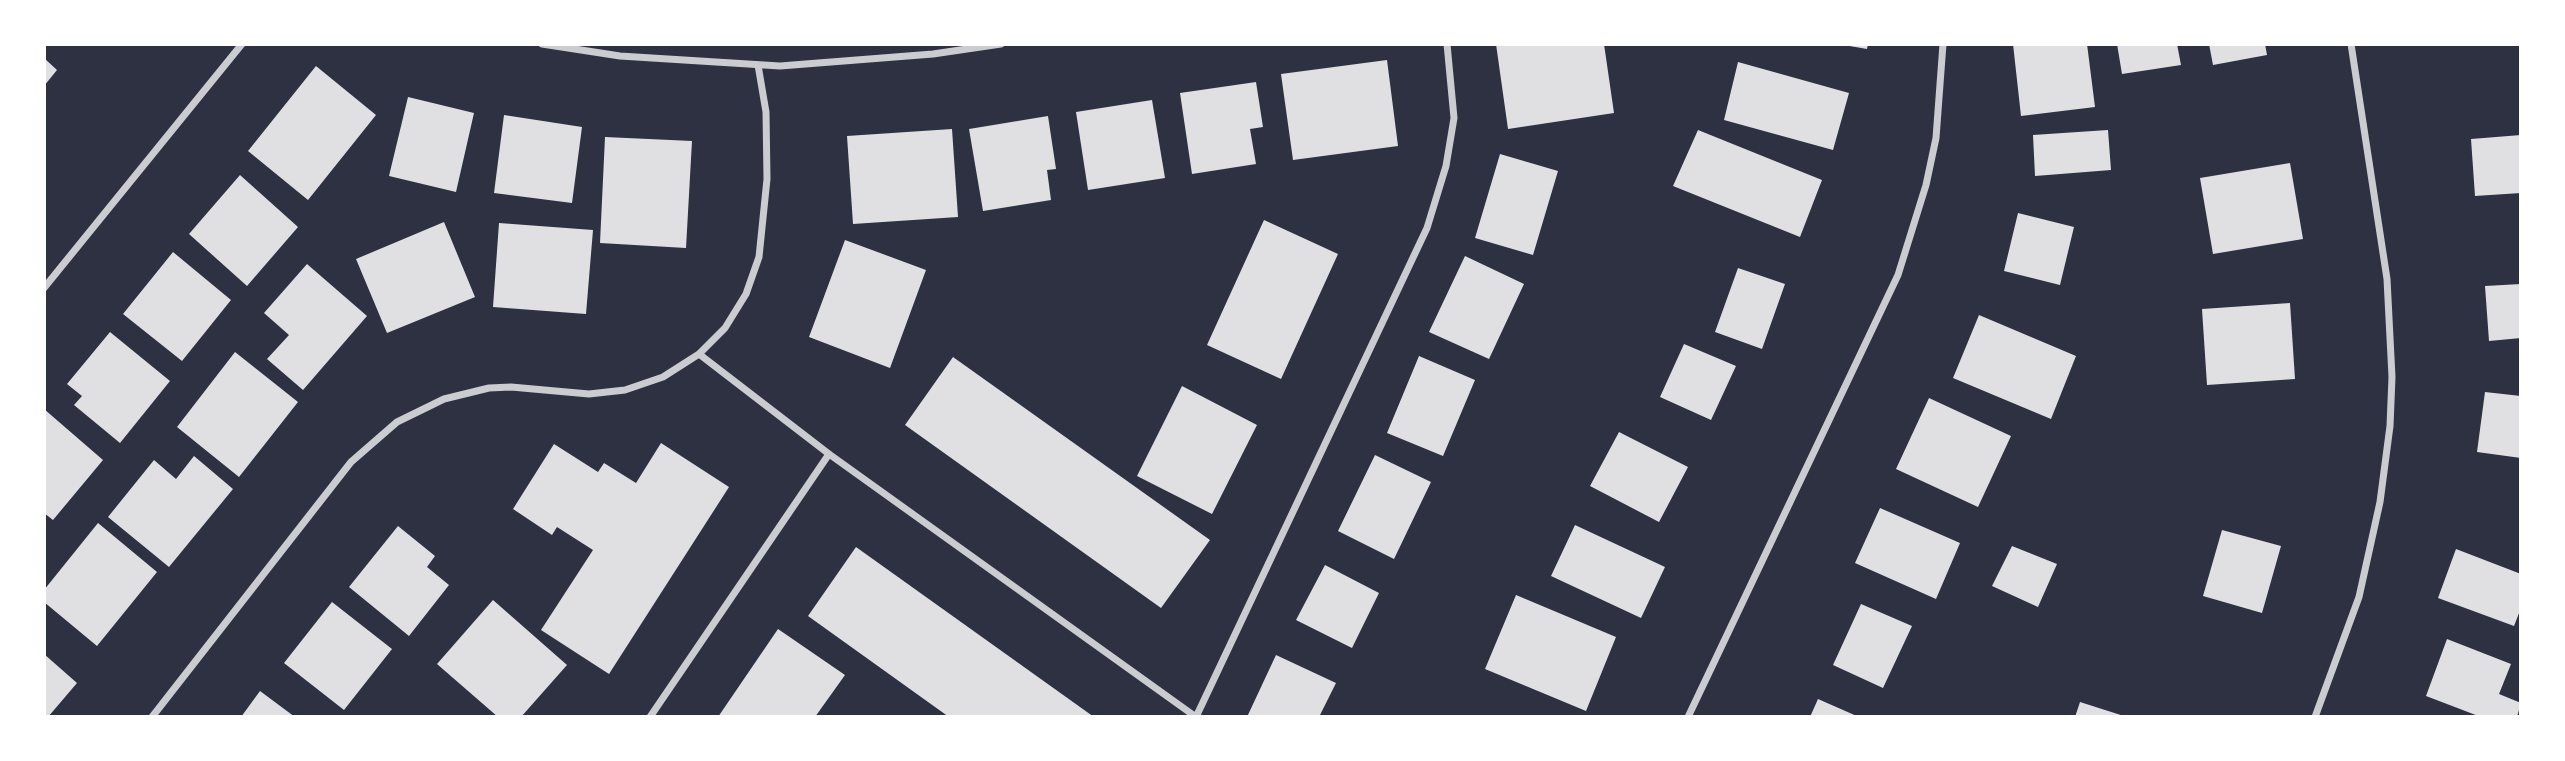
<!DOCTYPE html>
<style>
body{margin:0}
#map{position:relative;width:2565px;height:761px;overflow:hidden;background:#2d3142;font-family:Inter,sans-serif}
canvas{display:block}
.frame{position:absolute;inset:0;border:46px solid #fff;pointer-events:none}
</style>
<div id="map">
<canvas width="2565" height="761"></canvas>
<div class="frame"></div>
</div>
<script>
const context = document.querySelector('canvas').getContext('2d');
context.lineJoin = 'round';
function fill(path, color) { context.fillStyle = color; context.fill(path, 'evenodd'); }
const toPath = rows => new Path2D(rows.map(r => 'M' + r).join(''));
function strokePath(path, color, width, dash) { context.strokeStyle = color; context.lineWidth = width; context.lineCap = dash ? 'butt' : 'round'; context.setLineDash(dash || []); context.stroke(path); }
const building = toPath([
 [1496,44,1604,44,1614,113,1508,129],
 [1838,44,1868,44,1867,49],
 [2013,44,2087,44,2095,107,2021,116],
 [2117,44,2177,44,2181,65,2122,74],
 [2209,44,2265,44,2267,55,2213,65],
 [44,58,57,70,44,86],
 [1387,60,1398,146,1293,160,1281,74],
 [1738,62,1849,93,1833,150,1724,120],
 [316,66,376,115,308,200,248,151],
 [1256,82,1263,127,1250,129,1256,164,1192,174,1180,93],
 [408,97,474,113,456,192,389,176],
 [1152,100,1165,178,1088,190,1076,112],
 [504,115,582,127,572,203,494,193],
 [1048,116,1056,169,1047,170,1051,200,983,211,969,129],
 [952,129,958,217,853,224,847,136],
 [1698,130,1822,180,1800,237,1673,186],
 [2108,130,2111,170,2035,176,2033,135],
 [2521,135,2521,193,2475,196,2471,139],
 [605,137,692,141,686,248,600,243],
 [1500,154,1558,171,1533,255,1475,238],
 [2290,163,2303,239,2213,254,2200,178],
 [240,175,298,227,247,286,189,234],
 [2018,213,2074,227,2060,285,2004,271],
 [1264,220,1338,254,1281,379,1207,345],
 [444,222,475,297,387,333,356,259],
 [499,223,593,230,586,314,493,307],
 [845,240,926,270,890,368,809,337],
 [173,252,231,300,182,361,123,314],
 [1465,256,1524,284,1489,359,1429,332],
 [307,264,367,316,303,390,267,359,289,335,264,313],
 [1738,268,1785,284,1762,349,1715,332],
 [2521,284,2521,338,2489,341,2485,286],
 [2290,303,2295,379,2207,385,2202,309],
 [1979,315,2076,356,2051,419,1953,378],
 [110,332,170,381,120,443,74,405,82,396,67,384],
 [1684,344,1736,366,1711,420,1660,397],
 [235,352,298,402,239,477,177,427],
 [1419,356,1475,380,1443,456,1387,433],
 [953,357,1210,540,1161,608,905,425],
 [1182,386,1257,425,1212,514,1137,476],
 [2485,392,2521,396,2521,458,2477,452],
 [1929,398,2011,436,1978,507,1896,469],
 [44,409,103,460,53,520,44,513],
 [1619,432,1688,467,1659,522,1590,486],
 [661,443,729,487,609,674,541,630,593,550,557,527,552,535,513,509,554,444,598,472,604,463,636,483],
 [1375,455,1431,482,1394,559,1338,531],
 [194,456,233,489,169,567,108,517,154,460,176,479],
 [1880,508,1960,543,1936,599,1855,563],
 [98,523,157,572,97,646,44,602,44,590],
 [1575,525,1665,567,1641,618,1551,576],
 [398,526,435,556,427,567,449,585,409,636,349,587],
 [2222,530,2281,546,2262,613,2203,596],
 [2012,546,2057,564,2038,607,1992,586],
 [856,547,1094,717,949,717,808,616],
 [2456,549,2521,574,2521,608,2514,626,2438,598],
 [1325,565,1379,593,1352,648,1296,620],
 [1516,595,1616,637,1586,711,1485,669],
 [493,600,567,665,521,717,498,717,437,664],
 [332,602,392,649,344,710,284,663],
 [1861,604,1912,626,1883,688,1833,665],
 [778,629,845,675,815,717,718,717],
 [2447,639,2511,664,2499,694,2521,703,2517,717,2481,717,2426,696],
 [44,654,77,683,48,717,44,717],
 [1276,655,1336,683,1319,717,1247,717],
 [260,691,295,717,241,717],
 [1818,699,1859,717,1810,717],
 [2080,702,2127,717,2075,717]
]);
const minor = toPath([
 [542,44,620,56,780,66,933,54,1001,44],
 [44,288,242,44],
 [699,354,829,454,1196,717],
 [152,717,351,462,397,422,444,399,489,388,511,387,589,394,625,390,663,377,699,354,725,328,746,294,759,257,767,179,766,112,758,65],
 [650,717,829,454],
 [1196,717,1427,228,1446,166,1454,118,1447,44],
 [1688,717,1898,275,1926,185,1936,138,1943,44],
 [2315,717,2359,597,2380,502,2390,426,2392,377,2387,279,2351,44]
]);
fill(building, '#e0e0e3');
strokePath(minor, '#caccd0', 7);
</script>
